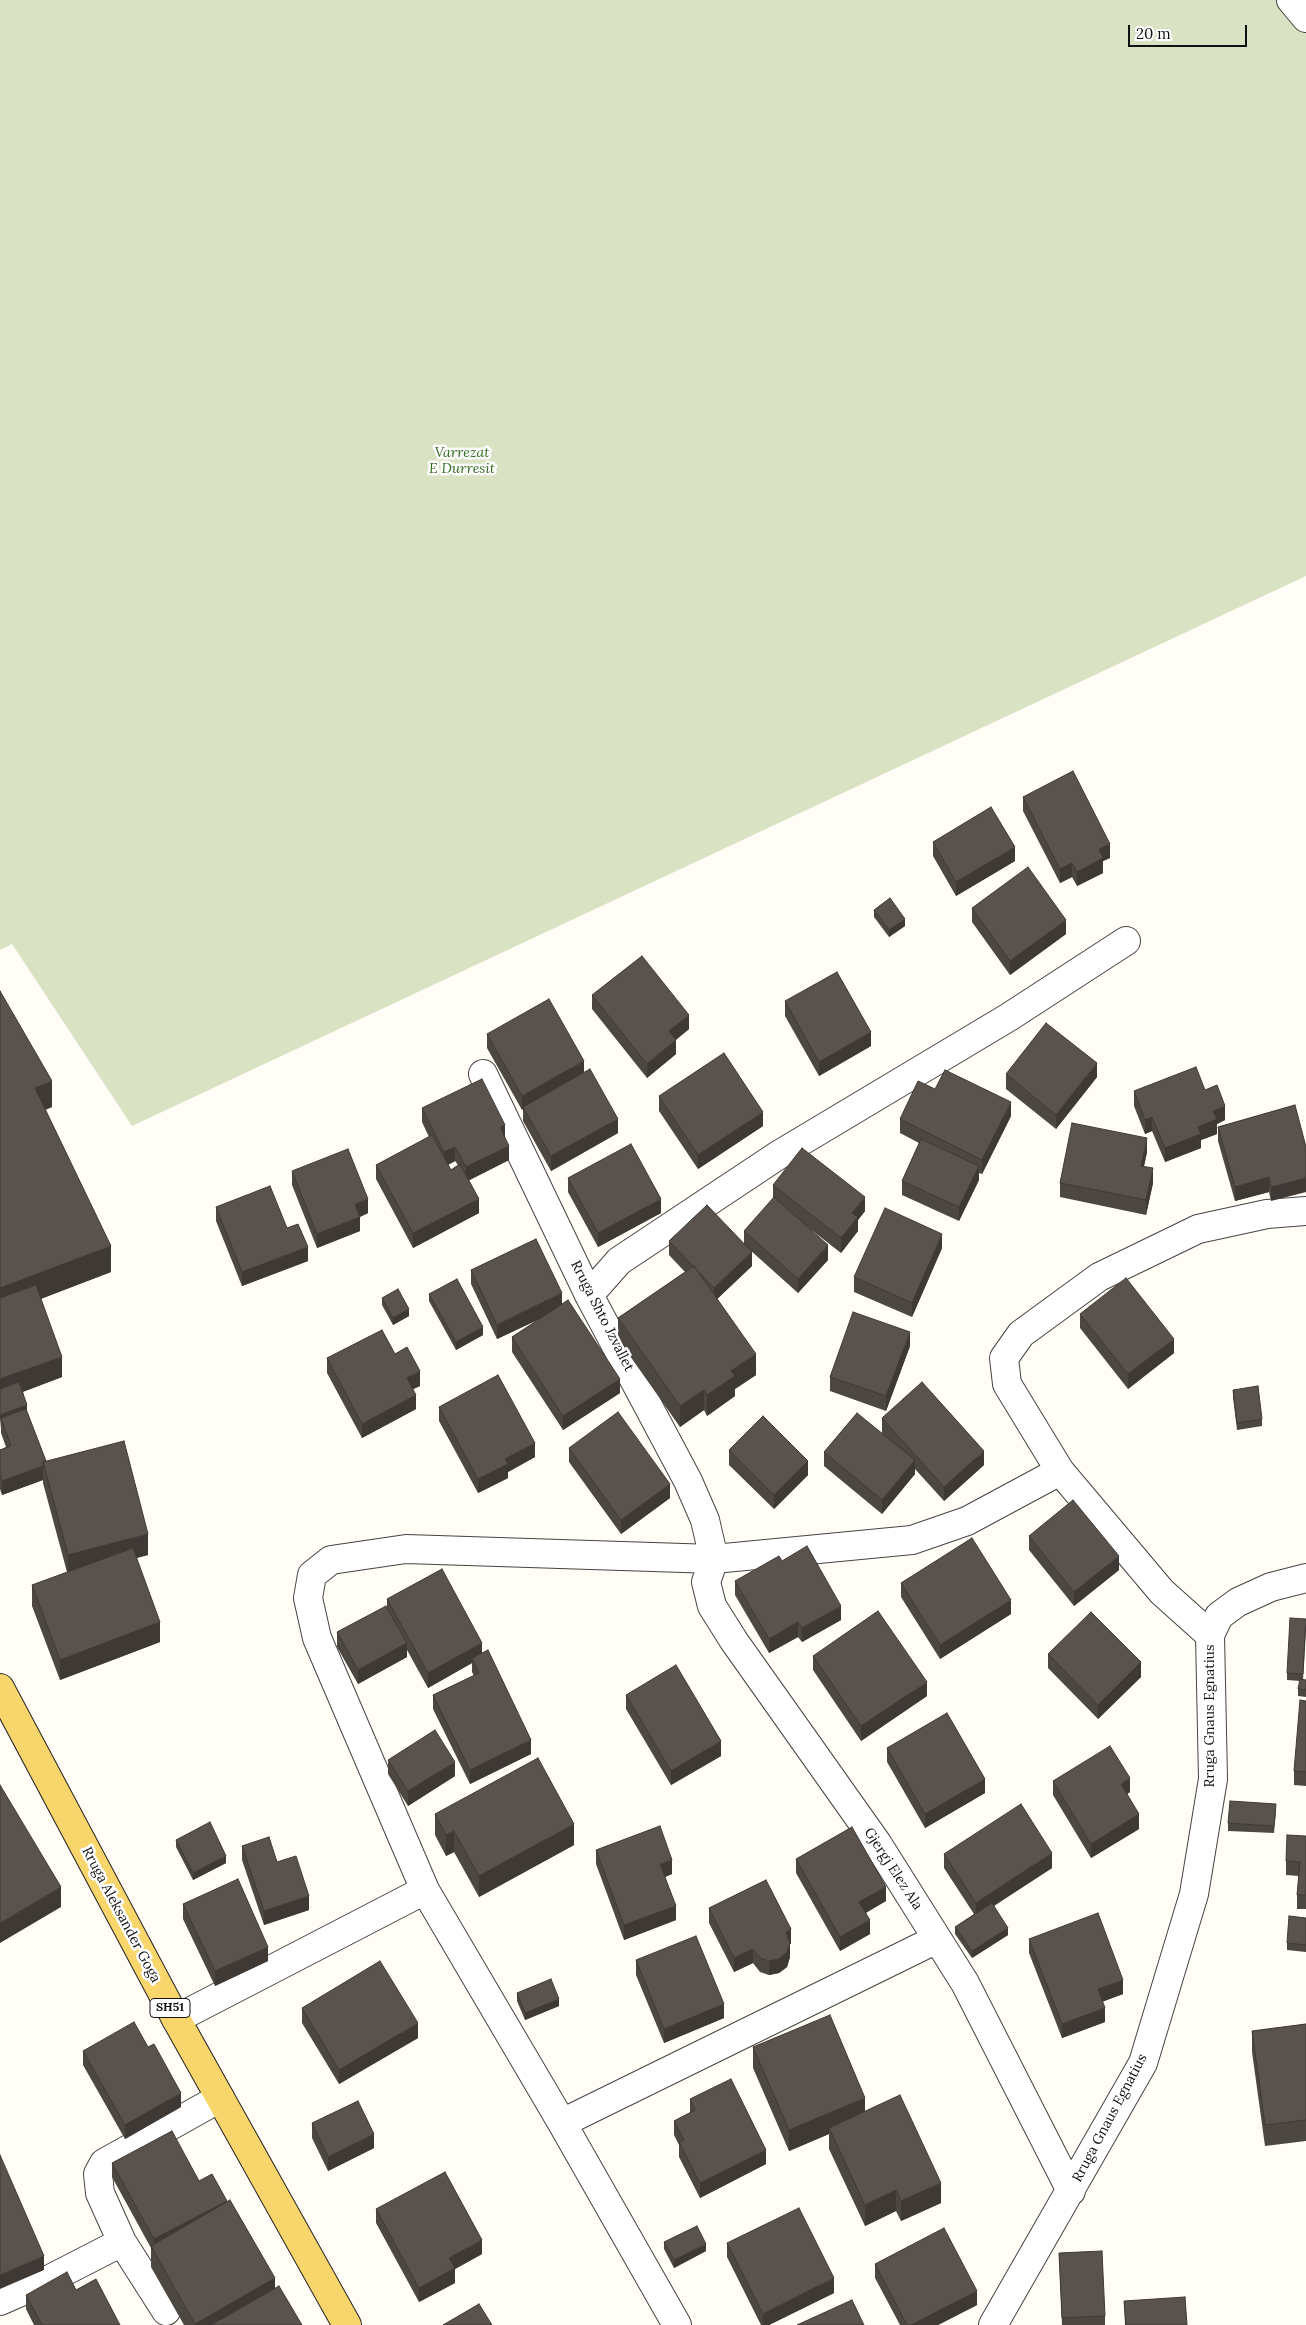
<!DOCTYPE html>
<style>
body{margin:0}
#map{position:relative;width:1306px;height:2325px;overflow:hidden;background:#fffdf5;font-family:Lora,serif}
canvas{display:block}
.scale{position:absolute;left:1128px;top:25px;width:119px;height:22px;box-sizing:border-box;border:2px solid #111;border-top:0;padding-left:6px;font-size:15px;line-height:18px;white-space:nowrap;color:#111;-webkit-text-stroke:4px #fff;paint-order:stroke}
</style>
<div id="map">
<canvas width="1306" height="2325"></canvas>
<div class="scale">20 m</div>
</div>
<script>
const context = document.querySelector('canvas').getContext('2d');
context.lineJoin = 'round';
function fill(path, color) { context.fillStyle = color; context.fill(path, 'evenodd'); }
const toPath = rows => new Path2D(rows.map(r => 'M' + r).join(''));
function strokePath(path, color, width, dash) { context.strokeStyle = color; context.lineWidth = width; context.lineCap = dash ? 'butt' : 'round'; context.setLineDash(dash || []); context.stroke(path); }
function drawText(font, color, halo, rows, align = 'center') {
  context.font = font + ' Lora,serif'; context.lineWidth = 5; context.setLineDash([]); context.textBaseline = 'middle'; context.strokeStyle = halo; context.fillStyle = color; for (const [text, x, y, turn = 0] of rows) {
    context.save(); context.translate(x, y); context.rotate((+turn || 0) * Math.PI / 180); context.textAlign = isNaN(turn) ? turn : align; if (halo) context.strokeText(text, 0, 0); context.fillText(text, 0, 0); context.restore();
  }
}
const cemetery = toPath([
 [0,0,1306,0,1306,576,132,1126,12,944,0,950]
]);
const street = toPath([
 [1291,0,1306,18],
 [483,1074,589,1295,688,1481,705,1520,714,1559],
 [589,1295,619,1261,780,1154,1009,1017,1126,941],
 [714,1559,706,1582,712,1606,734,1641,877,1843,965,1983,1071,2191],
 [1210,1635,1162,1592,1060,1471,1007,1384,1004,1358,1021,1334,1099,1277,1198,1229,1267,1214,1306,1211],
 [176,2019,425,1890],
 [562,2123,937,1939],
 [0,2301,46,2281,122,2242],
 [166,2311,122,2242,100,2193,98,2174,104,2163,220,2098],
 [677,2325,562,2123,425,1890,317,1638,308,1598,312,1575,331,1560,406,1549,714,1559,912,1540,967,1521,1060,1471],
 [993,2325,1143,2063,1194,1894,1213,1779,1210,1635,1219,1616,1238,1602,1271,1587,1306,1578]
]);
const primary = toPath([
 [0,1688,176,2019,347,2325]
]);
const wall = toPath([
 [1023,797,1110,858,1103,861,1103,873,1077,886,1072,877,1060,883,1023,811],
 [933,842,1015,861,956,896,933,856],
 [972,908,1066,934,1010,975,972,922],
 [874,910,905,926,889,937,874,917],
 [0,991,52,1107,45,1110,111,1272,41,1299,62,1377,23,1392,27,1412,46,1461,148,1555,136,1558,160,1642,60,1680,32,1606,32,1585,67,1572,43,1483,43,1480,2,1495,0,1489,0,1450,6,1447,1,1433],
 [592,995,689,1029,676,1040,676,1054,647,1078,592,1009],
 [785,1001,871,1046,819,1076,785,1016],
 [487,1034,584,1073,618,1133,551,1171,523,1121,523,1109,522,1110,487,1048],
 [1006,1074,1097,1077,1056,1129,1006,1089],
 [935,1089,1011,1116,982,1174,979,1173,979,1180,959,1221,902,1195,902,1181,919,1143,900,1133,900,1119],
 [1205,1090,1225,1120,1217,1124,1217,1134,1201,1140,1201,1148,1165,1162,1152,1131,1145,1134,1134,1106,1134,1091],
 [659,1096,763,1126,698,1169,659,1111],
 [1295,1105,1271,1201,1269,1192,1235,1201,1218,1141,1218,1127],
 [422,1108,505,1138,509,1160,469,1180,479,1213,413,1248,376,1179,376,1165,429,1137,422,1122],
 [455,1161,458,1165,451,1170,448,1165],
 [1147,1152,1144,1166,1153,1183,1146,1215,1060,1197,1060,1183],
 [292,1171,368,1213,360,1217,360,1231,317,1248,292,1185],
 [568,1178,661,1213,598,1247,568,1192],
 [773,1185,865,1211,858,1220,858,1231,841,1253,805,1225,828,1260,798,1293,750,1250,752,1266,717,1299,756,1375,735,1389,735,1396,707,1416,704,1410,680,1427,618,1339,618,1318,685,1272,669,1255,669,1241,744,1244,744,1231,773,1199],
 [216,1207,287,1228,308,1261,242,1286,216,1221],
 [942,1248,912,1317,854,1292,854,1277],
 [471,1270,562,1304,620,1393,563,1430,512,1352,512,1337,542,1318,497,1339,471,1284],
 [429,1294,483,1335,456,1350,429,1301],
 [382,1298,409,1316,393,1325,382,1305],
 [1080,1314,1174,1353,1128,1389,1080,1328],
 [910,1346,886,1411,830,1391,830,1377],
 [395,1354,420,1386,413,1389,416,1409,362,1438,327,1373,327,1358],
 [1233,1390,1262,1419,1262,1426,1237,1430,1233,1397],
 [439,1407,535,1457,508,1472,508,1478,478,1493,439,1421],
 [882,1418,984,1465,944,1501,915,1469,915,1474,882,1514,824,1466,824,1452,884,1435,882,1433],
 [569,1448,670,1498,621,1534,569,1462],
 [729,1450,808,1475,774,1509,729,1465],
 [1029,1536,1119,1570,1074,1606,1029,1550],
 [782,1561,841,1620,802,1642,798,1637,769,1653,735,1595,735,1581],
 [901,1583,1011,1614,940,1659,901,1597],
 [387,1599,482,1653,531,1754,470,1784,433,1709,433,1695,474,1676,472,1672,472,1663,428,1688,407,1650,407,1657,358,1684,337,1647,337,1632,387,1607],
 [1306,1626,1303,1680,1306,1680,1306,1697,1298,1696,1298,1689,1300,1681,1287,1680,1287,1673],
 [1048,1654,1141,1677,1098,1719,1048,1668],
 [813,1656,927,1696,861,1741,813,1670],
 [626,1695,721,1756,671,1785,626,1709],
 [1306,1701,1306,1786,1294,1785,1294,1771],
 [887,1748,985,1793,925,1828,887,1762],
 [388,1760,455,1776,408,1806,388,1774],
 [1053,1781,1130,1792,1127,1794,1139,1829,1091,1858,1053,1795],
 [1276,1811,1274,1833,1228,1831,1228,1823],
 [435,1814,574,1845,479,1897,454,1852,446,1856,435,1835],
 [1306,1836,1306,1909,1297,1909,1297,1895,1299,1876,1286,1875,1286,1861],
 [176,1840,226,1863,193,1880,176,1847],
 [242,1846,277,1862,309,1910,264,1925,242,1860],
 [596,1850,672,1874,665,1877,676,1920,624,1940,596,1864],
 [944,1854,1052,1868,994,1906,1008,1935,972,1958,955,1934,955,1927,974,1914,944,1868],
 [796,1859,886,1901,866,1913,870,1934,840,1951,796,1873],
 [183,1904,268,1961,215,1986,183,1919],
 [709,1908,791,1944,790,1944,790,1957,787,1967,779,1973,769,1975,760,1972,753,1963,734,1972,709,1923],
 [1306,1918,1306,1952,1287,1950,1287,1943],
 [1029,1939,1123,1994,1102,2002,1105,2022,1062,2038,1029,1953],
 [636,1960,724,2018,664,2043,636,1975],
 [517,1993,559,2006,525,2020,517,2001],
 [302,2008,418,2038,339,2084,302,2023],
 [1306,2024,1306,2141,1265,2146,1252,2052,1252,2031],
 [753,2047,865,2111,941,2203,901,2221,896,2211,865,2226,829,2149,829,2134,789,2151,753,2068],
 [83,2051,181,2107,125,2139,83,2065],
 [690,2099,766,2164,700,2198,679,2157,679,2145,674,2135,674,2121,690,2113],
 [312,2123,374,2148,328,2171,312,2138],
 [112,2163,199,2181,227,2202,275,2288,302,2325,184,2325,151,2267,151,2248,112,2177],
 [376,2209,482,2254,455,2269,455,2283,419,2302,376,2223],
 [664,2242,706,2251,674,2268,664,2249],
 [727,2243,834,2293,769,2325,761,2325,727,2257],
 [1059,2253,1105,2316,1105,2325,1062,2325],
 [875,2264,977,2305,938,2325,900,2325,875,2278],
 [26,2295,120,2325,34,2325,26,2309],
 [1124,2301,1187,2325,1125,2325]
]);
const shadedWall = toPath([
 [1110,844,1110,858,1103,861,1103,873,1077,886,1077,872,1099,849],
 [1015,847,1015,861,956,896,956,882],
 [1072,863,1072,877,1060,883,1060,869],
 [905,919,905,926,889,937,889,930],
 [1066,920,1066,934,1010,975,1010,961],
 [689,1015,689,1029,669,1045,669,1031],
 [871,1032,871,1046,819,1076,819,1062],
 [676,1040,676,1054,647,1078,647,1064],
 [584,1061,584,1075,523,1107,523,1109,522,1110,522,1096],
 [1097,1063,1097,1077,1056,1129,1056,1115],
 [52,1081,52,1107,35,1114,35,1088],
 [1011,1102,1011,1116,982,1174,982,1160],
 [1225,1106,1225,1120,1217,1124,1217,1134,1201,1140,1201,1148,1165,1162,1165,1148,1198,1127,1213,1111],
 [763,1112,763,1126,698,1169,698,1155],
 [1152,1117,1152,1131,1145,1134,1145,1120],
 [618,1119,618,1133,551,1171,551,1156],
 [505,1125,505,1139,500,1127],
 [1147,1138,1147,1152,1141,1180,1141,1166],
 [509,1146,509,1160,466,1182,466,1167],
 [455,1147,455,1161,444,1167,444,1152],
 [979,1166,979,1180,959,1221,959,1207],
 [1153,1168,1153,1183,1146,1215,1146,1200],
 [1269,1177,1269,1192,1235,1201,1235,1187],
 [1306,1178,1306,1192,1271,1201,1271,1187],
 [865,1197,865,1211,858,1220,858,1231,841,1253,841,1238,852,1213],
 [368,1199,368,1213,355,1219,355,1204],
 [479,1199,479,1213,413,1248,413,1233],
 [661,1199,661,1213,598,1247,598,1233],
 [360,1217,360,1231,317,1248,317,1234],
 [942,1234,942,1248,912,1317,912,1303],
 [828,1245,828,1260,798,1293,798,1279],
 [111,1246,111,1272,0,1314,0,1288],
 [308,1247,308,1261,242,1286,242,1272],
 [752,1252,752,1266,714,1302,714,1288],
 [562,1293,562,1308,497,1339,497,1325],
 [409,1309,409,1316,393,1325,393,1318],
 [483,1327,483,1335,456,1350,456,1342],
 [910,1332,910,1346,886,1411,886,1396],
 [1174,1339,1174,1353,1128,1389,1128,1374],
 [756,1354,756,1375,735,1389,735,1396,707,1416,707,1395,731,1371],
 [62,1357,62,1377,0,1400,0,1379],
 [420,1371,420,1386,407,1392,407,1378],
 [620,1379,620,1393,563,1430,563,1416],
 [704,1390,704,1410,680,1427,680,1406],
 [416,1395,416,1409,362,1438,362,1424],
 [27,1405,27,1419,1,1418,0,1429,0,1415],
 [535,1443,535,1457,508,1472,508,1478,478,1493,478,1479,505,1459],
 [984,1451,984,1465,944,1501,944,1487],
 [915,1460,915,1474,882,1514,882,1500],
 [808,1461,808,1475,774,1509,774,1495],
 [43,1466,43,1480,2,1495,2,1481],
 [670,1484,670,1498,621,1534,621,1520],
 [148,1534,148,1555,68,1576,68,1555],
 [1119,1556,1119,1570,1074,1606,1074,1592],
 [1011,1600,1011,1614,940,1659,940,1645],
 [841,1606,841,1620,802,1642,802,1628],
 [160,1622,160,1642,60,1680,60,1660],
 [798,1622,798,1637,769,1653,769,1639],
 [407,1643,407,1657,358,1684,358,1670],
 [482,1643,482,1658,472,1658,472,1663,428,1688,428,1673],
 [1141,1662,1141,1677,1098,1719,1098,1705],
 [927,1682,927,1696,861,1741,861,1726],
 [531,1740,531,1754,470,1784,470,1770],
 [721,1741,721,1756,671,1785,671,1771],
 [455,1762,455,1776,408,1806,408,1791],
 [1130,1778,1130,1792,1121,1798,1121,1784],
 [985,1779,985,1793,925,1828,925,1814],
 [1139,1814,1139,1829,1091,1858,1091,1844],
 [574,1824,574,1845,479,1897,479,1876],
 [454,1831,454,1852,446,1856,446,1835],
 [1052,1853,1052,1868,976,1917,976,1903],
 [226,1856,226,1863,193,1880,193,1873],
 [672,1860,672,1874,660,1879,660,1864],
 [61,1887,61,1907,0,1943,0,1923],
 [886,1887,886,1901,859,1916,859,1902],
 [309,1896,309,1910,264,1925,264,1911],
 [676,1906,676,1920,624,1940,624,1925],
 [870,1920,870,1934,840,1951,840,1937],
 [1008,1928,1008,1935,972,1958,972,1951],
 [791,1929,791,1944,790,1944,790,1957,787,1967,779,1973,769,1975,769,1961,786,1932],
 [268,1947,268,1961,215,1986,215,1971],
 [753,1949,753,1963,734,1972,734,1958],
 [1123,1980,1123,1994,1098,2003,1098,1989],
 [559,1999,559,2006,525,2020,525,2013],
 [724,2004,724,2018,664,2043,664,2029],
 [1105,2008,1105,2022,1062,2038,1062,2024],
 [418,2023,418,2038,339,2084,339,2070],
 [181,2093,181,2107,125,2139,125,2125],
 [865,2098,865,2118,829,2128,829,2134,789,2151,789,2130],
 [374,2134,374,2148,328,2171,328,2157],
 [766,2150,766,2164,700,2198,700,2183],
 [941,2183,941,2203,901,2221,901,2201],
 [896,2190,896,2211,865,2226,865,2205],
 [227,2201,227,2215,154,2251,154,2239],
 [482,2240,482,2254,455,2269,455,2283,419,2302,419,2288,449,2258],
 [706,2244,706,2251,674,2268,674,2260],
 [44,2256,44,2270,0,2289,0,2275],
 [275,2278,275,2299,230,2325,195,2325,195,2324],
 [834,2278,834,2293,769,2325,763,2325,763,2314],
 [977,2291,977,2305,938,2325,911,2325]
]);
const building = toPath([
 [1073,771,1110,844,1099,849,1103,858,1077,872,1072,863,1060,869,1023,797,1073,771],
 [991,807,1015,847,956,882,933,842,991,807],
 [1028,867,1066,920,1010,961,972,908,1028,867],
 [890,898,905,919,889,930,874,910,890,898],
 [642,956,689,1015,669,1031,676,1040,647,1064,592,995,642,956],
 [837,972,871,1032,819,1062,785,1001,837,972],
 [0,991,52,1081,35,1088,111,1246,0,1288,0,991],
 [549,999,584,1061,522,1096,487,1034,549,999],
 [1046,1023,1097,1063,1056,1115,1006,1074,1046,1023],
 [724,1053,763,1112,698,1155,659,1096,724,1053],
 [1196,1067,1205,1090,1217,1085,1225,1106,1213,1111,1217,1119,1198,1127,1201,1134,1165,1148,1152,1117,1145,1120,1134,1091,1196,1067],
 [590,1069,618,1119,551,1156,523,1107,590,1069],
 [945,1070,1011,1102,982,1160,900,1119,918,1081,935,1089,945,1070],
 [482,1079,505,1125,500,1127,509,1146,466,1167,455,1147,444,1152,422,1108,482,1079],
 [1295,1105,1306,1147,1306,1178,1271,1187,1269,1177,1235,1187,1218,1127,1295,1105],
 [1072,1123,1147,1138,1141,1166,1153,1168,1146,1200,1060,1183,1072,1123],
 [432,1135,451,1170,460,1164,479,1199,413,1233,376,1165,432,1135],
 [921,1139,979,1166,959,1207,902,1181,921,1139],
 [631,1144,661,1199,598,1233,568,1178,631,1144],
 [802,1148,865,1197,852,1213,858,1217,841,1238,773,1185,802,1148],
 [348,1149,368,1199,355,1204,360,1217,317,1234,292,1171,348,1149],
 [270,1186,287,1228,298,1224,308,1247,242,1272,216,1207,270,1186],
 [774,1197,828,1245,798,1279,744,1231,774,1197],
 [707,1205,752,1252,714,1288,669,1241,707,1205],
 [885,1208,942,1234,912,1303,854,1277,885,1208],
 [536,1239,562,1293,497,1325,471,1270,536,1239],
 [694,1266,756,1354,731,1371,735,1376,707,1395,704,1390,680,1406,618,1318,694,1266],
 [1126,1278,1174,1339,1128,1374,1080,1314,1126,1278],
 [457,1279,483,1327,456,1342,429,1294,457,1279],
 [36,1285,62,1357,0,1379,0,1298,36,1285],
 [398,1289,409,1309,393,1318,382,1298,398,1289],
 [568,1300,620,1379,563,1416,512,1337,568,1300],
 [853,1312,910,1332,886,1396,830,1377,853,1312],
 [382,1330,395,1354,407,1347,420,1371,407,1378,416,1395,362,1424,327,1358,382,1330],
 [498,1375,535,1443,505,1459,508,1464,478,1479,439,1407,498,1375],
 [19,1382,27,1405,0,1415,0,1389,19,1382],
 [922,1382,984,1451,944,1487,882,1418,922,1382],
 [1258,1386,1262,1419,1237,1423,1233,1390,1258,1386],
 [26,1409,46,1461,43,1462,43,1466,2,1481,0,1475,0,1450,11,1446,1,1418,26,1409],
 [618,1412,670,1484,621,1520,569,1448,618,1412],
 [857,1413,915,1460,882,1500,824,1452,857,1413],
 [763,1416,808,1461,774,1495,729,1450,763,1416],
 [124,1441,148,1534,68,1555,43,1462,124,1441],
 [1073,1500,1119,1556,1074,1592,1029,1536,1073,1500],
 [972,1538,1011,1600,940,1645,901,1583,972,1538],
 [807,1546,841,1606,802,1628,798,1622,769,1639,735,1581,779,1556,782,1561,807,1546],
 [133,1548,160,1622,60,1660,32,1585,133,1548],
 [442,1569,482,1643,428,1673,387,1599,442,1569],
 [386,1606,407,1643,358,1670,337,1632,386,1606],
 [878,1611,927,1682,861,1726,813,1656,878,1611],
 [1091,1612,1141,1662,1098,1705,1048,1654,1091,1612],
 [1290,1618,1306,1619,1303,1674,1287,1673,1290,1618],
 [488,1650,531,1740,470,1770,433,1695,479,1673,472,1658,488,1650],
 [676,1665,721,1741,671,1771,626,1695,676,1665],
 [1300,1679,1306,1680,1306,1690,1298,1689,1300,1679],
 [1300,1700,1306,1701,1306,1772,1294,1771,1300,1700],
 [947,1713,985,1779,925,1814,887,1748,947,1713],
 [435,1730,455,1762,408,1791,388,1760,435,1730],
 [1110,1746,1130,1778,1121,1784,1139,1814,1091,1844,1053,1781,1110,1746],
 [538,1758,574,1824,479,1876,454,1831,446,1835,435,1814,538,1758],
 [0,1785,61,1887,0,1923,0,1785],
 [1230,1801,1276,1804,1274,1826,1228,1823,1230,1801],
 [1021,1804,1052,1853,976,1903,944,1854,1021,1804],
 [210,1822,226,1856,193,1873,176,1840,210,1822],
 [660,1826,672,1860,660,1864,676,1906,624,1925,596,1850,660,1826],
 [852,1827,886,1887,859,1902,870,1920,840,1937,796,1859,852,1827],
 [1287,1835,1306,1836,1306,1895,1297,1895,1300,1862,1286,1861,1287,1835],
 [269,1837,277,1862,296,1856,309,1896,264,1911,242,1846,269,1837],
 [238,1879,268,1947,215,1971,183,1904,238,1879],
 [766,1880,791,1929,786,1932,790,1943,787,1952,779,1959,769,1961,760,1958,753,1949,734,1958,709,1908,766,1880],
 [992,1903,1008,1928,972,1951,955,1927,992,1903],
 [1098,1913,1123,1980,1098,1989,1105,2008,1062,2024,1029,1939,1098,1913],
 [1289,1916,1306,1918,1306,1945,1287,1943,1289,1916],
 [696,1936,724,2004,664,2029,636,1960,696,1936],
 [380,1961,418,2023,339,2070,302,2008,380,1961],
 [551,1979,559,1999,525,2013,517,1993,551,1979],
 [830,2015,865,2098,789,2130,753,2047,830,2015],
 [134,2022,148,2047,154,2044,181,2093,125,2125,83,2051,134,2022],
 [1306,2024,1306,2120,1265,2125,1252,2031,1306,2024],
 [731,2079,766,2150,700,2183,679,2142,684,2140,674,2121,695,2110,690,2099,731,2079],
 [900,2095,941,2183,901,2201,896,2190,865,2205,829,2128,900,2095],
 [358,2101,374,2134,328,2157,312,2123,358,2101],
 [172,2131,199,2181,212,2174,227,2201,154,2239,112,2163,172,2131],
 [0,2155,44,2256,0,2275,0,2155],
 [445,2172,482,2240,449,2258,455,2268,419,2288,376,2209,445,2172],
 [230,2200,275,2278,195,2324,151,2246,230,2200],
 [799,2208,834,2278,763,2314,727,2243,799,2208],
 [697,2226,706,2244,674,2260,664,2242,697,2226],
 [944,2228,977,2291,911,2325,907,2325,875,2264,944,2228],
 [1102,2251,1105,2316,1062,2318,1059,2253,1102,2251],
 [67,2272,76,2290,96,2279,120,2325,42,2325,26,2295,67,2272],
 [279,2286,302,2325,211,2325,279,2286],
 [1185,2297,1187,2325,1126,2325,1124,2301,1185,2297],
 [852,2300,864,2325,797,2325,852,2300],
 [479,2304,492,2325,443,2325,479,2304]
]);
const shields = [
 [170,2008,40]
];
const shieldNames = [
 ["SH51",170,2008]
];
const parkNames = [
 ["Varrezat",462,453],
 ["E Durresit",462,469]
];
const streetNames = [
 ["Rruga Shto Jzvallet",602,1316,63],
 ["Rruga Gnaus Egnatius",1210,1716,-90],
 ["Gjergj Elez Ala",893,1869,57],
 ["Rruga Aleksander Goga",121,1915,62],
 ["Rruga Gnaus Egnatius",1110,2118,-62]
];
fill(cemetery, '#d9e3c4');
strokePath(street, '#444', 30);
strokePath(primary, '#222', 30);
strokePath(street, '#fff', 28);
strokePath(primary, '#f9d66b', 28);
fill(wall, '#4d4742');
fill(shadedWall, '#3f3936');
fill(building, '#5a524d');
strokePath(building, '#3f3936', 1);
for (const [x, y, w] of shields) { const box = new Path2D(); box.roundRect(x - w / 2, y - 9.5, w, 19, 4); context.fillStyle = '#fff'; context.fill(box); strokePath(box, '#111', 1); }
drawText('bold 12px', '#111', null, shieldNames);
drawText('italic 14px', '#2f6b1f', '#fff', parkNames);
drawText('14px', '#111', '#fff', streetNames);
</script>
